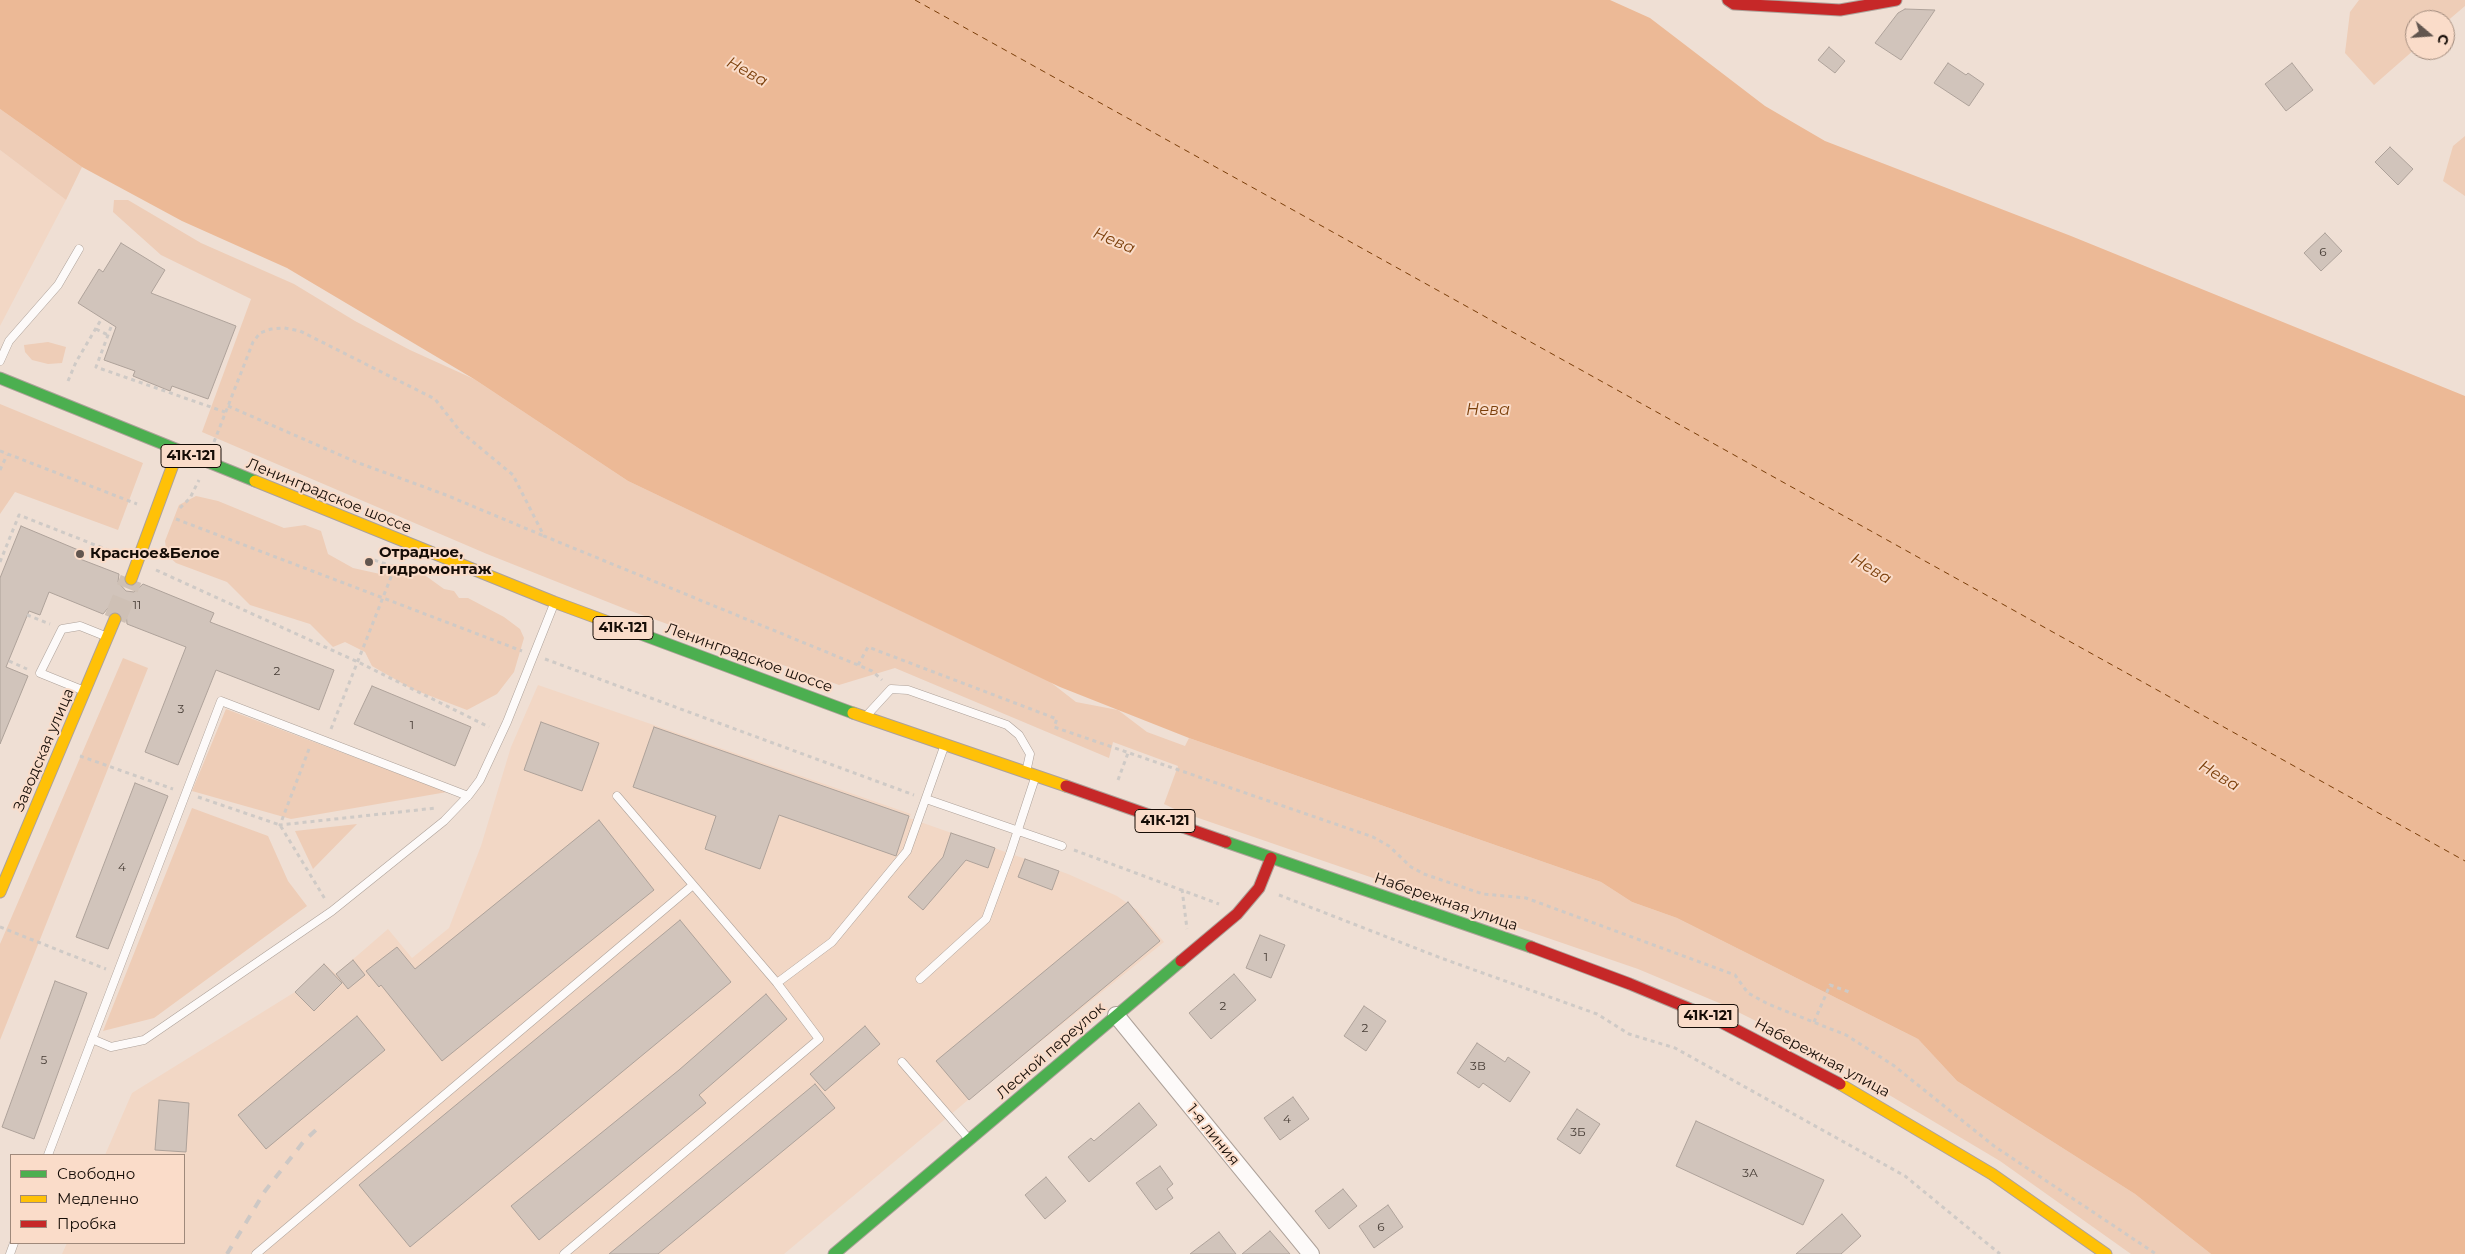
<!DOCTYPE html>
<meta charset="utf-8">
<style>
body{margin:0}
#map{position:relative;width:2465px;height:1254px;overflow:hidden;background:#efdfd4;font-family:Montserrat,sans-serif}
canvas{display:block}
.legend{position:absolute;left:10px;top:1154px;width:175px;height:90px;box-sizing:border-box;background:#fadcc9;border:1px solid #9f897b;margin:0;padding:6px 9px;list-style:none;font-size:15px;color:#160d07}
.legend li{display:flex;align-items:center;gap:10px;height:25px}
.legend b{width:25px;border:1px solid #9f897b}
.north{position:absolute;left:2405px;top:10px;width:50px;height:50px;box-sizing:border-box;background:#fadcc9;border:1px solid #9f897b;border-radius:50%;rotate:108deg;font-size:14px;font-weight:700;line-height:20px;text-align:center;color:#160d07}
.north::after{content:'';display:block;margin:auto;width:18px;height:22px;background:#62564f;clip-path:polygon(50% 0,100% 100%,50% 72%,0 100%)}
</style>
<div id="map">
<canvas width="2465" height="1254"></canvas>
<ul class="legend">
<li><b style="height:6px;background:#4caf50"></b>Свободно</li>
<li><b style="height:6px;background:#ffc107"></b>Медленно</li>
<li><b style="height:6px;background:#c62828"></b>Пробка</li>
</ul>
<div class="north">С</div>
</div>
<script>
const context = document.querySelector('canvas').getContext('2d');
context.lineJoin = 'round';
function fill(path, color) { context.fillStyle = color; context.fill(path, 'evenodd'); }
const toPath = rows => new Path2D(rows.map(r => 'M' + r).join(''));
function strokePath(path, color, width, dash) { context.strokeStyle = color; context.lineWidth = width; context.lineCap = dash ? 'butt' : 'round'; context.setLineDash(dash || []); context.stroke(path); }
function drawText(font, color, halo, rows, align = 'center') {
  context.font = font + ' Montserrat,sans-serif'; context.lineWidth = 4; context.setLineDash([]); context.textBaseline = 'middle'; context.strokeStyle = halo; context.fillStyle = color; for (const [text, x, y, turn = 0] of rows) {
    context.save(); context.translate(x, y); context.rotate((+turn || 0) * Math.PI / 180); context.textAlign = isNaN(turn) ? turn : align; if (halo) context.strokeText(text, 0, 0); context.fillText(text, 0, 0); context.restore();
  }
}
const built = toPath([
 [0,150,66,200,0,326],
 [538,685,911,814,909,818,1068,874,1117,896,1137,910,1164,942,968,1100,784,1254,62,1254,67,1243,184,1243,184,1155,105,1155,132,1093,295,992,325,964,336,974,388,929,412,958,449,928,481,846,511,747]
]);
const green = toPath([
 [2359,0,2465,0,2465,6,2445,23,2445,20,2415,20,2415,49,2374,85,2345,53,2350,12],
 [0,109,82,167,66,200,0,150],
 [2465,136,2465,196,2443,181,2453,146],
 [114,200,128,200,201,243,294,284,355,321,410,350,474,379,628,481,1049,681,1076,702,1118,710,1147,732,1185,746,1189,738,1601,882,1632,902,1677,918,1918,1039,1957,1081,2135,1194,2211,1254,2131,1254,2000,1161,1812,1049,1724,1005,1638,969,1181,812,1164,804,1178,766,1113,742,1109,758,895,668,839,685,628,610,487,554,202,432,251,299,161,255,113,212],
 [48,342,66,347,62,363,48,364,32,360,25,352,24,345],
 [0,404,143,463,118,530,15,492,0,514],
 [196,496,218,501,284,528,305,525,321,531,328,554,353,568,380,574,419,571,444,589,454,591,459,598,468,598,504,617,520,629,524,638,514,672,497,694,467,710,412,689,372,666,365,652,345,642,333,647,310,624,250,605,227,582,176,563,167,555,165,541,179,505],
 [123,658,148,668,0,1040,0,944],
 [226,709,447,792,291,819,192,791],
 [192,808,268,836,288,881,307,906,154,1018,103,1031],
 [357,824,313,869,295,831]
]);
const water = toPath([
 [0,0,1610,0,1650,18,1765,106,1825,141,2071,236,2465,396,2465,1254,2211,1254,2135,1194,1957,1081,1918,1039,1677,918,1632,902,1601,882,1189,738,1060,687,628,481,474,379,287,268,182,221,82,167,0,109]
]);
const ferry = toPath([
 [915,0,2465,861]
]);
const building = toPath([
 [1905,9,1935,10,1901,60,1875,43,1898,13,1905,9],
 [1829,47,1845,61,1835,73,1818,60,1829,47],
 [1948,63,1966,75,1968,73,1984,84,1969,106,1934,83,1948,63],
 [2292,63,2313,90,2286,111,2265,84,2292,63],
 [2390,147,2413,169,2398,185,2375,162,2390,147],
 [2325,233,2342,251,2321,271,2304,253,2325,233],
 [121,243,165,270,151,293,236,326,208,399,172,386,170,391,133,376,135,371,104,360,116,327,78,303,99,269,103,272,121,243],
 [21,526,83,552,80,559,119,574,118,582,126,591,134,592,143,584,214,613,210,622,334,670,319,710,216,670,178,765,145,752,186,647,127,624,126,612,120,607,108,608,103,614,49,592,40,615,29,611,6,667,28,676,0,744,0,578,21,526],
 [372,686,471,727,455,766,354,724,372,686],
 [541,722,599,743,582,791,524,770,541,722],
 [654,727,909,816,896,856,779,815,760,869,705,849,716,816,633,787,654,727],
 [135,783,168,796,108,949,76,937,135,783],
 [599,820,654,890,442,1061,381,985,379,987,366,971,397,947,415,969,599,820],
 [951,833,995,848,988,868,966,860,923,910,908,897,943,857,951,833],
 [1025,859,1059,871,1052,890,1018,877,1025,859],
 [1128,902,1160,941,969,1100,936,1061,1128,902],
 [680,920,731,982,410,1247,359,1185,680,920],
 [1260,935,1285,945,1271,978,1246,968,1260,935],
 [353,960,365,975,348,989,336,974,353,960],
 [324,964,342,983,314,1011,295,992,324,964],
 [1234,974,1256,1000,1211,1039,1189,1013,1234,974],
 [55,981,87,993,34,1139,2,1127,55,981],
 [766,994,787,1019,699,1095,706,1103,539,1240,511,1206,679,1070,766,994],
 [1364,1006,1386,1021,1366,1051,1344,1036,1364,1006],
 [357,1016,385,1050,266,1149,238,1115,357,1016],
 [865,1026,880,1044,825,1091,810,1074,865,1026],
 [1477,1043,1505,1062,1508,1057,1530,1072,1510,1102,1483,1083,1479,1088,1457,1073,1477,1043],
 [815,1084,835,1108,658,1254,609,1254,815,1084],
 [1293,1097,1309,1119,1280,1140,1264,1118,1293,1097],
 [159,1100,189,1103,186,1152,155,1150,159,1100],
 [1139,1103,1157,1125,1089,1182,1068,1157,1091,1138,1094,1141,1139,1103],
 [1577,1109,1600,1124,1580,1154,1557,1139,1577,1109],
 [1696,1121,1824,1180,1803,1225,1676,1166,1696,1121],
 [1160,1166,1173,1184,1167,1189,1173,1198,1156,1210,1136,1183,1160,1166],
 [1046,1177,1066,1201,1045,1219,1025,1195,1046,1177],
 [1343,1189,1357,1206,1329,1229,1315,1211,1343,1189],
 [1388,1205,1403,1227,1374,1248,1359,1226,1388,1205],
 [1842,1214,1861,1236,1841,1254,1796,1254,1842,1214],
 [1270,1231,1290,1254,1242,1254,1270,1231],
 [1219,1232,1236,1254,1190,1254,1219,1232]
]);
const secondaryTunnel = toPath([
 [115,619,131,579]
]);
const path = toPath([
 [111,327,96,367,225,412],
 [96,329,108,335],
 [68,381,76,362,102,318],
 [228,406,356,462,446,495,544,536],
 [214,442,253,342,260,333,271,329,284,328,300,331,435,399,460,431,513,475,544,536,858,665,872,671,882,680],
 [0,451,137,504],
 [0,470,7,455],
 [180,508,190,498,199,480],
 [176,519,522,651],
 [0,562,19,515,118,554],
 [156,570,358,662,489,727],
 [27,615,50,624],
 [545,659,914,795],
 [9,661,27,669],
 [858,665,868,647,1057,719,1054,727,1373,837,1389,846,1411,867,1424,874,1483,894,1526,898,1735,975,1748,993,1768,1004,1846,1035,1893,1065,1994,1146,2156,1254],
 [331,729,395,567,374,560],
 [309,749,280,825,436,808],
 [80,756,173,789],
 [1118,780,1128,753],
 [198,797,280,825,325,899],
 [1074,850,1219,904],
 [1182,889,1187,929],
 [1279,895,1441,958,1597,1014,1629,1034,1675,1048,1905,1176,2000,1254],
 [0,927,106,969],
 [1814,1022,1830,985,1852,993]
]);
const lane = toPath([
 [0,361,9,341,58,285,79,249],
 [82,690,40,673,62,629,80,626,105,636],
 [868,714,891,689,908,690,1007,725,1019,735,1030,754,1027,768],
 [617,796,777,983,832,942,907,851,944,747],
 [926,799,1062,846],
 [920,979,986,919,1010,854,1035,778],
 [92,1039,111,1047,144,1040,332,911,444,821,468,796,480,780,507,722,554,604],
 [902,1062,968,1138],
 [48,1155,221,701,468,796],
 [10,1254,14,1243],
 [256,1254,693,885],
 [564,1254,819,1039,777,983]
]);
const street = toPath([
 [1116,1015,1311,1254]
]);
const fast = toPath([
 [0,378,255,481],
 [638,633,853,713],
 [1226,842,1531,947],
 [834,1254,1181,961]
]);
const slow = toPath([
 [255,481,554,602,638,633],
 [131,579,178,451],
 [853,713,1066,786],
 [0,892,115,619],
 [1840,1084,1992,1174,2106,1254]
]);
const jam = toPath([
 [1728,0,1734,4,1840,10,1896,0],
 [1066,786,1226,842],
 [1531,947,1630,984,1717,1020,1840,1084],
 [1181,961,1237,914,1259,888,1271,858]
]);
const rail = toPath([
 [227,1254,265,1191,304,1141,318,1128]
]);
const markers = [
 [80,554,5,"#62564f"],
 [369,562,5,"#62564f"]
];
const numberNames = [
 ["6",2323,252],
 ["11",137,605],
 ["2",277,671],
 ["3",181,709],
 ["1",412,725],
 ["4",122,867],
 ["1",1266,957],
 ["2",1223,1006],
 ["2",1365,1028],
 ["5",44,1060],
 ["3В",1478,1066],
 ["4",1287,1119],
 ["3Б",1578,1132],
 ["3А",1750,1173],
 ["6",1381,1227]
];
const shields = [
 [191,456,60],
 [623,628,60],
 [1165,821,60],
 [1708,1016,60]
];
const shieldNames = [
 ["41К-121",191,456],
 ["41К-121",623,628],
 ["41К-121",1165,821],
 ["41К-121",1708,1016]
];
const streetNames = [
 ["Ленинградское шоссе",329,496,22],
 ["Ленинградское шоссе",749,658,20],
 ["Заводская улица",44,750,-67],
 ["Набережная улица",1446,902,19],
 ["Лесной переулок",1051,1051,-41],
 ["Набережная улица",1822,1058,28],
 ["1-я линия",1213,1135,51]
];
const poiNames = [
 ["Отрадное,",379,553],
 ["гидромонтаж",379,570],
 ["Красное&Белое",90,554]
];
const waterNames = [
 ["Нева",747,72,29],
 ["Нева",1114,241,23],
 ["Нева",1488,410],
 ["Нева",1871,569,31],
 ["Нева",2219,776,31]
];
fill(built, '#f2d7c5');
fill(green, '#eecdb7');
fill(water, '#ecb996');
strokePath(ferry, '#7b3f0a', 1, [6, 5]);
fill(building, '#d1c4bb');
strokePath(building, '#aea29a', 1);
strokePath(secondaryTunnel, '#cec0b5', 22, [22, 11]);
strokePath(lane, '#ada199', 9);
strokePath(street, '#ada199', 18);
strokePath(fast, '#ada199', 13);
strokePath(slow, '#ada199', 13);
strokePath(jam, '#ada199', 13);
strokePath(path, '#cfcac6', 3, [4, 4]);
strokePath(lane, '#fdfaf9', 8);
strokePath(street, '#fdfaf9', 16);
strokePath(fast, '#4caf50', 11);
strokePath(slow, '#ffc107', 11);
strokePath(jam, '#c62828', 11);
strokePath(rail, '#cdc8c5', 4, [9, 9]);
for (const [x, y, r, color] of markers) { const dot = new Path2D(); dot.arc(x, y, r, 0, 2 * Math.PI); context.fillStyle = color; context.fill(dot); strokePath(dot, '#fadcc9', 2); }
drawText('12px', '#453b34', null, numberNames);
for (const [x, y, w] of shields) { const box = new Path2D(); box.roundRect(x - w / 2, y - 11.5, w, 23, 4); context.fillStyle = '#fadcc9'; context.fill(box); strokePath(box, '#160d07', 1); }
drawText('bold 14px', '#160d07', null, shieldNames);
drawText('15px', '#160d07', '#fadcc9', streetNames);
drawText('bold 15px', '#160d07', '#fadcc9', poiNames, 'left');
drawText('italic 16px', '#7b3f0a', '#fadcc9', waterNames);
</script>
